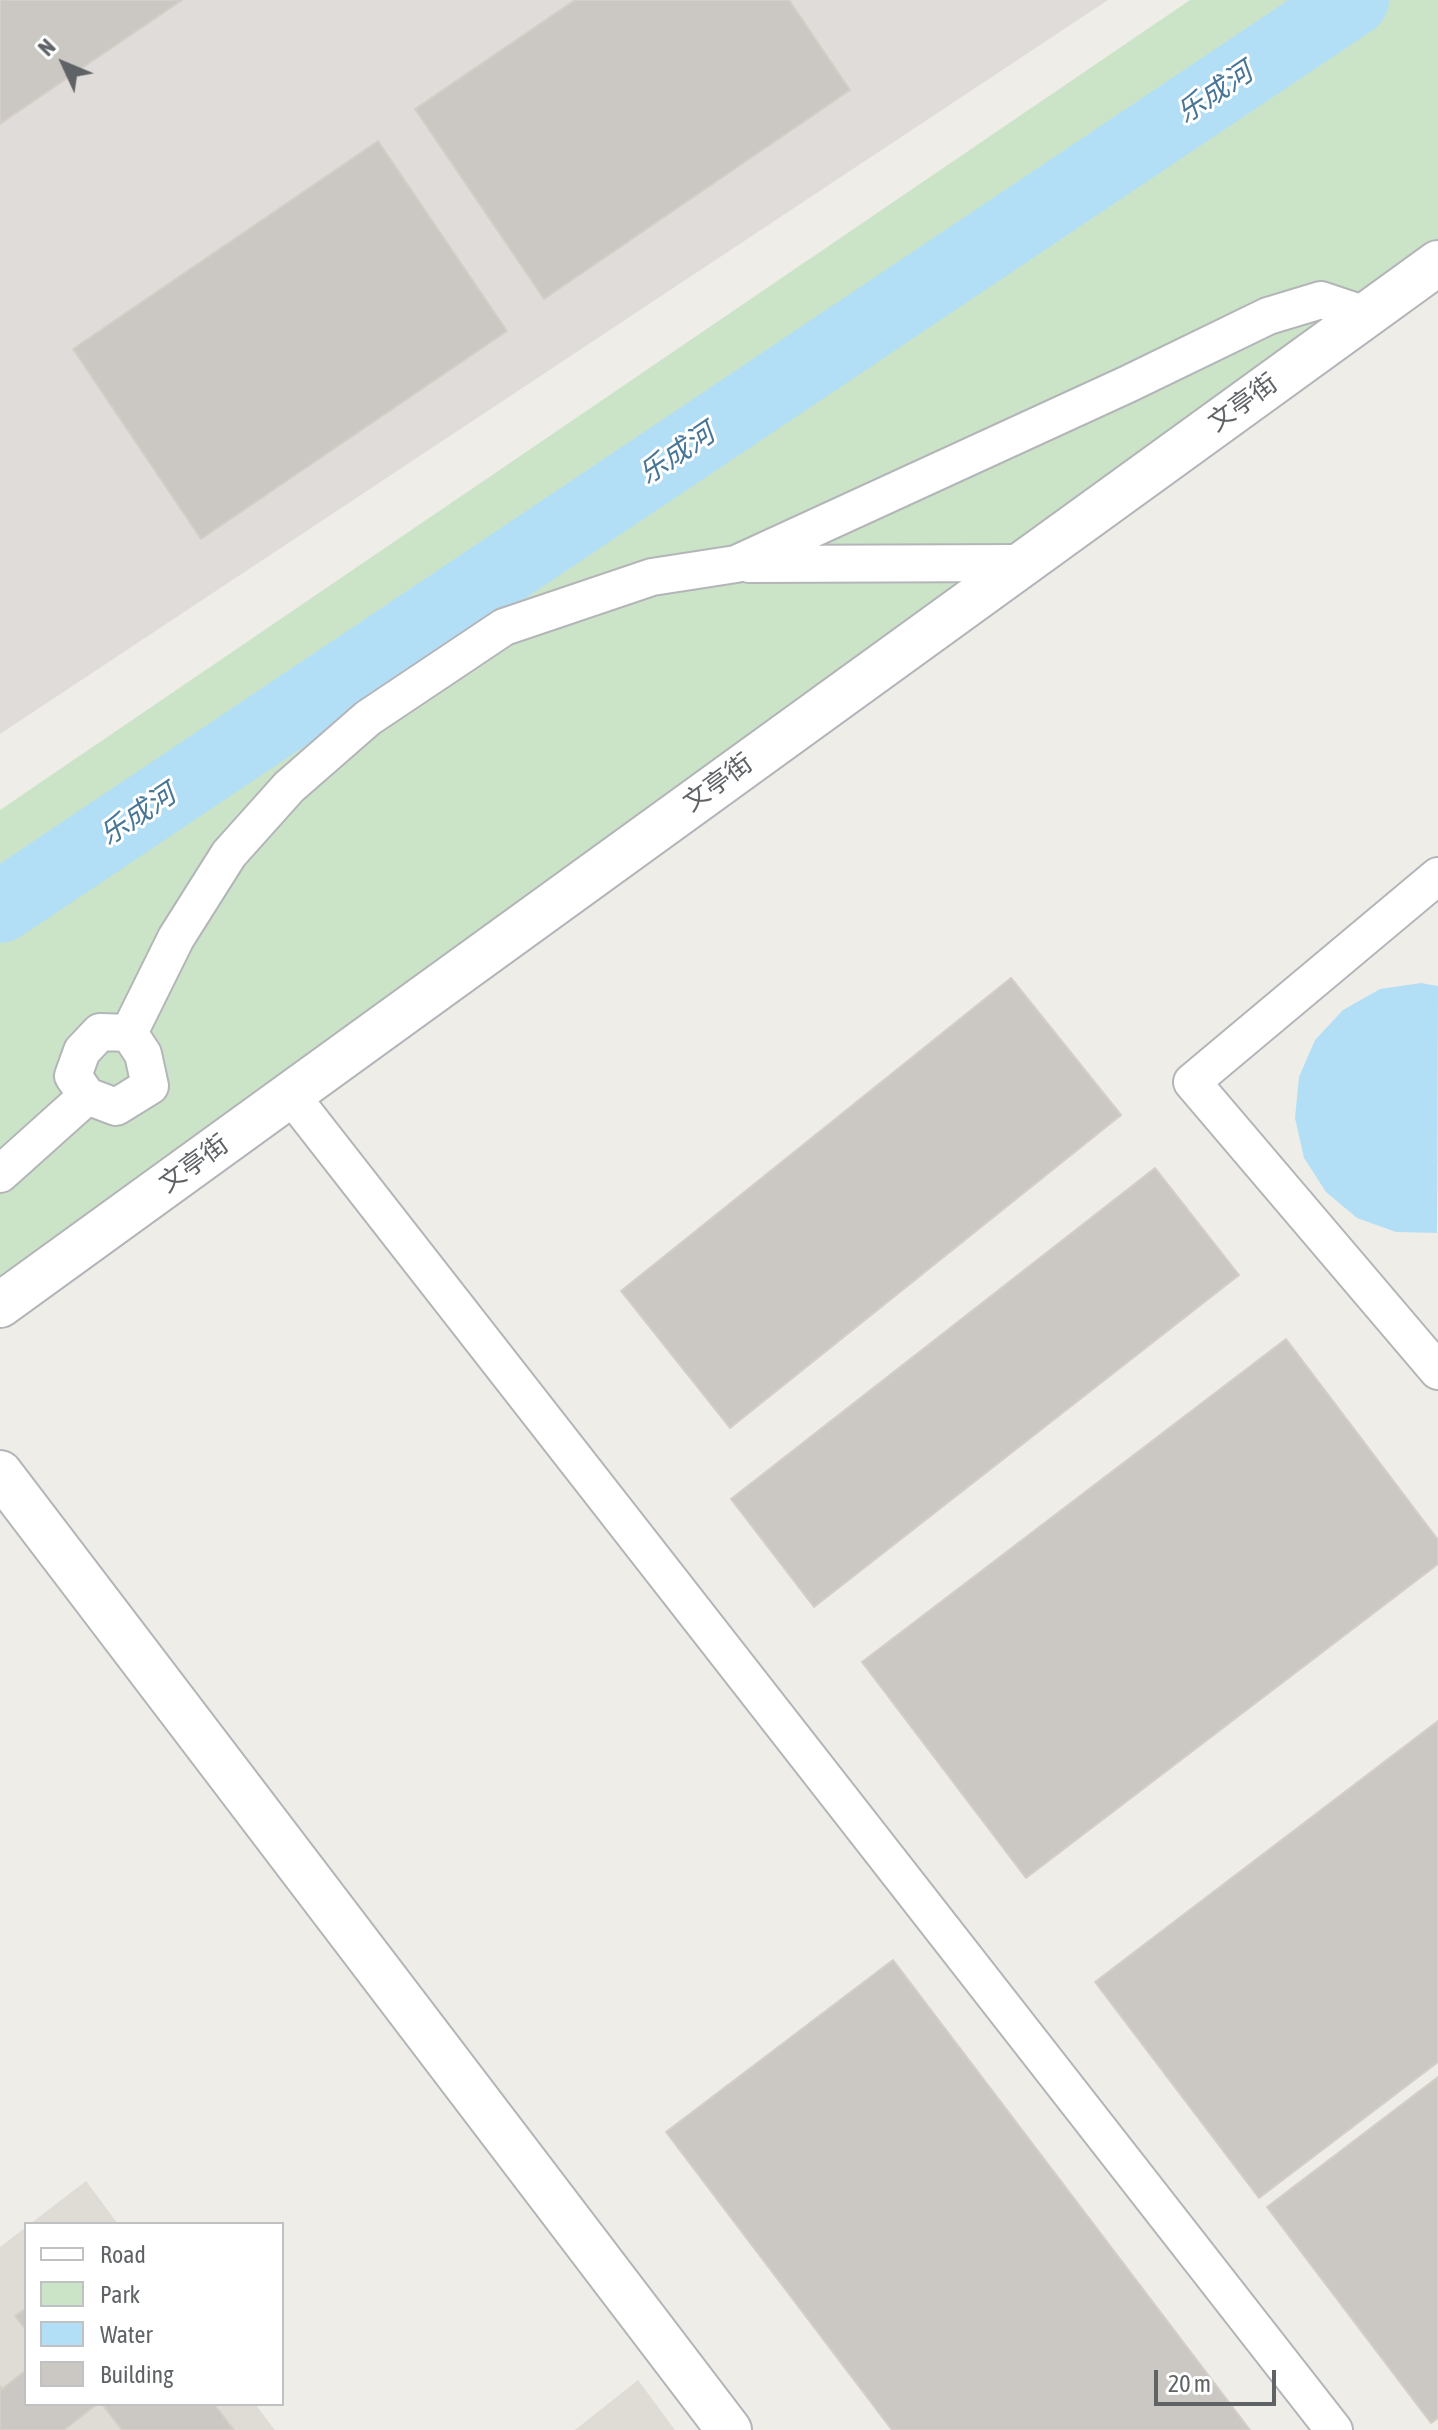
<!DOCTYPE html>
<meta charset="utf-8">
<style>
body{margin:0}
#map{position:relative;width:1438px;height:2430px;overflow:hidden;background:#efede8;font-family:"Asap Condensed",sans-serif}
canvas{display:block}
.legend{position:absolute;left:24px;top:2222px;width:260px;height:184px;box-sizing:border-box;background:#fff;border:2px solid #bfc1c2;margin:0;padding:10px 14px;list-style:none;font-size:24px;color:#5f6366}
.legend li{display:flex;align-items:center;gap:16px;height:40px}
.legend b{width:40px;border:2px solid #bfc1c2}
.north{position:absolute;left:24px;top:24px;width:80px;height:80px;-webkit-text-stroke:6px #fff;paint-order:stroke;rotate:314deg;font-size:22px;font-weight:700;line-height:32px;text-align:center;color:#5f6366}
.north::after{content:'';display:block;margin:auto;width:28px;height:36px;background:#5f6366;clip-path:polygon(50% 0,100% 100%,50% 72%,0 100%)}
.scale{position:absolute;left:1154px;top:2370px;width:122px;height:36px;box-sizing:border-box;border:4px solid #5f6366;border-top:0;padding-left:10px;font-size:24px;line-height:28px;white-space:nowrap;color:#5f6366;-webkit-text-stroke:6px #fff;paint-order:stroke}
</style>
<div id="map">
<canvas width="1438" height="2430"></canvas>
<ul class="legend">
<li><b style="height:10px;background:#fff"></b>Road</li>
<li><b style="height:22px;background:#cbe4c8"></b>Park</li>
<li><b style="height:22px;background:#b2dff6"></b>Water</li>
<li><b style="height:22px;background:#cbc8c4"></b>Building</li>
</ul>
<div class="north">N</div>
<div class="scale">20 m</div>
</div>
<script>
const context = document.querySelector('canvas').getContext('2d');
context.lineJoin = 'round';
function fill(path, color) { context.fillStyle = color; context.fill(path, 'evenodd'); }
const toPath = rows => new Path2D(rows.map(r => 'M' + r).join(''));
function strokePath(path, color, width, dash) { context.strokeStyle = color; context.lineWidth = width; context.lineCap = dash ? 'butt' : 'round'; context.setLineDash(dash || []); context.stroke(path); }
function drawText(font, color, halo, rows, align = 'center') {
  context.font = font + ' "Asap Condensed","Noto Sans SC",sans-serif'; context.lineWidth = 6; context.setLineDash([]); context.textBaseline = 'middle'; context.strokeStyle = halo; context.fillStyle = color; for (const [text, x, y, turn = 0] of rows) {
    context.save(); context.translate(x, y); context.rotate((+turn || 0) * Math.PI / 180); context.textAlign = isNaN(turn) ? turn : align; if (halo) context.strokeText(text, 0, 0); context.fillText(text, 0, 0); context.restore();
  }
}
const industrial = toPath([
 [0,0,1108,0,0,734]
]);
const education = toPath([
 [86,2181,118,2224,30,2224],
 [26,2227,26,2404,255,2404,275,2430,0,2430,0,2247],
 [638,2380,675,2430,575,2430]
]);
const green = toPath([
 [1190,0,1438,0,1438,263,0,1305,0,810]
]);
const water = toPath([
 [1421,983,1438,986,1437,1233,1396,1232,1357,1218,1326,1192,1304,1158,1295,1118,1299,1077,1315,1040,1343,1010,1380,989]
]);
const river = toPath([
 [0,907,1353,0]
]);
const building = toPath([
 [0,0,182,0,0,124,0,0],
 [575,0,789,0,850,90,544,299,415,109,575,0],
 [378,141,507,331,201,539,73,349,378,141],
 [1011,978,1121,1115,730,1428,621,1291,1011,978],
 [1155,1168,1239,1275,814,1607,731,1499,1155,1168],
 [1286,1339,1438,1540,1438,1564,1026,1878,862,1662,1286,1339],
 [1438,1721,1438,2062,1259,2198,1095,1982,1438,1721],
 [893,1960,1250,2430,892,2430,666,2132,893,1960],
 [1438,2077,1438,2418,1431,2423,1267,2207,1438,2077],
 [26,2308,26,2330,15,2316,26,2308],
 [26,2370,26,2404,97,2404,64,2430,0,2430,0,2386,2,2389,26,2370],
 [102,2404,214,2404,234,2430,122,2430,102,2404]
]);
const minor = toPath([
 [749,564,1021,563],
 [1438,876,1192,1082,1438,1371],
 [100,1032,129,1033,143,1054,150,1086,116,1107,87,1096,73,1076,82,1051,100,1032],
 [129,1033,176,938,229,854,289,787,368,718,504,627,652,577,736,564,1128,384,1268,316,1321,300,1366,315],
 [290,1094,1334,2430],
 [0,1174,87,1096]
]);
const tertiary = toPath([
 [0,1305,1438,263],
 [0,1473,729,2430]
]);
const streetNames = [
 ["文亭街",1243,403,-36],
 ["文亭街",718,783,-36],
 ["文亭街",194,1164,-36]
];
const waterNames = [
 ["乐成河",1215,93,-34],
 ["乐成河",677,454,-34],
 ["乐成河",138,815,-34]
];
fill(industrial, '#dfdcda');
fill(education, '#dfdcd6');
fill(green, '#cbe4c8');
fill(water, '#b2dff6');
strokePath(river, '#b2dff6', 72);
fill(building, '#cbc8c4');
strokePath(building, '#d4cec7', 2);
strokePath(minor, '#b3b5b8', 40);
strokePath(tertiary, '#b3b5b8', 48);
strokePath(minor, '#fff', 36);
strokePath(tertiary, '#fff', 44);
drawText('26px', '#5f6366', '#fff', streetNames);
drawText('italic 28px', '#487696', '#fff', waterNames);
</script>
